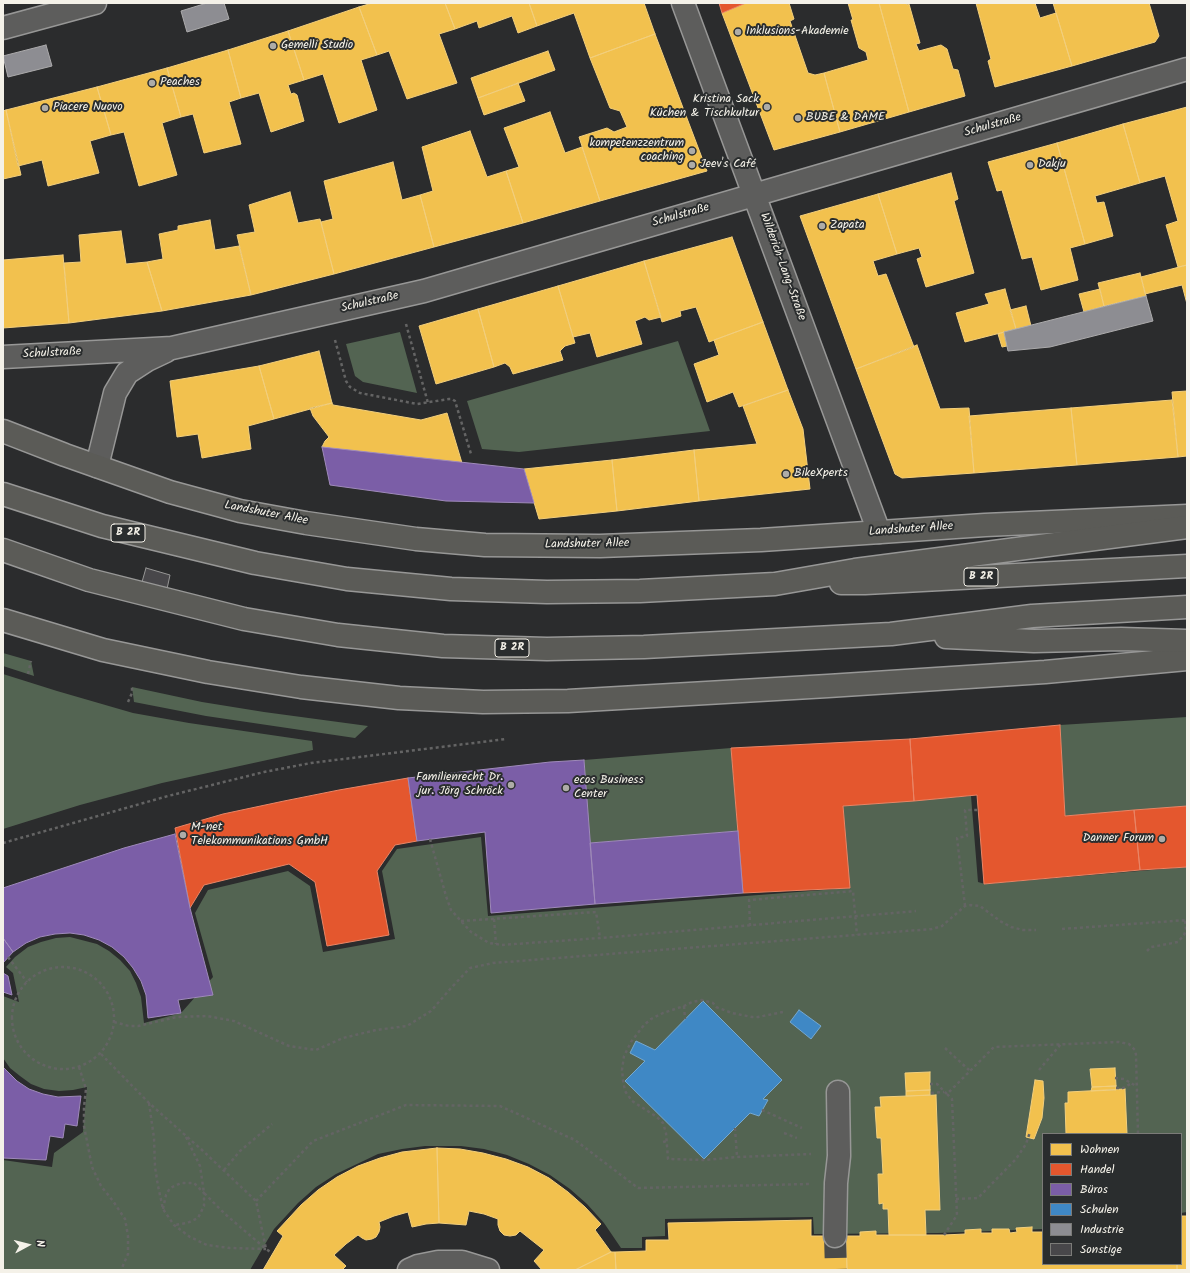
<!DOCTYPE html>
<meta charset="utf-8">
<style>
body{margin:0}
#map{position:relative;width:1190px;height:1273px;overflow:hidden;background:#2b2c2d;font-family:Kalam,sans-serif}
canvas{display:block}
.frame{position:absolute;inset:0;border:4px solid #f4f1e8;pointer-events:none}
.legend{position:absolute;left:1042px;top:1133px;width:140px;height:132px;box-sizing:border-box;background:#2a2d2e;border:1px solid #7b7b78;margin:0;padding:5px 7px;list-style:none;font-size:12px;color:#f4f1e8}
.legend li{display:flex;align-items:center;gap:8px;height:20px}
.legend b{width:20px;border:1px solid #7b7b78}
.north{position:absolute;left:8px;top:1225px;width:40px;height:40px;-webkit-text-stroke:3px #2a2d2e;paint-order:stroke;rotate:83deg;font-size:11px;font-weight:700;line-height:16px;text-align:center;color:#f4f1e8}
.north::after{content:'';display:block;margin:auto;width:14px;height:18px;background:#f4f1e8;clip-path:polygon(50% 0,100% 100%,50% 72%,0 100%)}
</style>
<div id="map">
<canvas width="1190" height="1273"></canvas>
<div class="frame"></div>
<ul class="legend">
<li><b style="height:11px;background:#f2c14e"></b>Wohnen</li>
<li><b style="height:11px;background:#e4572e"></b>Handel</li>
<li><b style="height:11px;background:#7b5ea7"></b>Büros</li>
<li><b style="height:11px;background:#3f88c5"></b>Schulen</li>
<li><b style="height:11px;background:#8d8d92"></b>Industrie</li>
<li><b style="height:11px;background:#48474a"></b>Sonstige</li>
</ul>
<div class="north">N</div>
</div>
<script>
const context = document.querySelector('canvas').getContext('2d');
context.lineJoin = 'round';
function fill(path, color) { context.fillStyle = color; context.fill(path, 'evenodd'); }
const toPath = rows => new Path2D(rows.map(r => 'M' + r).join(''));
function strokePath(path, color, width, dash) { context.strokeStyle = color; context.lineWidth = width; context.lineCap = dash ? 'butt' : 'round'; context.setLineDash(dash || []); context.stroke(path); }
function drawText(font, color, halo, rows, align = 'center') {
  context.font = font + ' Kalam,sans-serif'; context.lineWidth = 4; context.setLineDash([]); context.textBaseline = 'middle'; context.strokeStyle = halo; context.fillStyle = color; for (const [text, x, y, turn = 0] of rows) {
    context.save(); context.translate(x, y); context.rotate((+turn || 0) * Math.PI / 180); context.textAlign = isNaN(turn) ? turn : align; if (halo) context.strokeText(text, 0, 0); context.fillText(text, 0, 0); context.restore();
  }
}
const green = toPath([
 [400,332,417,393,363,382,355,376,346,344],
 [678,341,710,431,519,452,482,449,467,401],
 [3,653,31,661,34,676,3,666],
 [3,674,57,691,133,713,189,723,312,741,313,750,162,783,80,805,3,829],
 [132,687,202,702,264,712,368,726,355,738,206,716,134,702],
 [1187,717,1187,806,1065,816,1060,725],
 [731,748,738,831,590,843,584,760],
 [971,796,978,882,985,884,1187,867,1187,1212,1181,1213,1181,1134,1043,1134,1043,1229,938,1233,814,1234,813,1217,665,1219,665,1236,642,1237,642,1248,621,1248,604,1223,587,1204,570,1189,550,1175,529,1164,507,1155,484,1149,461,1146,425,1146,402,1149,378,1154,336,1174,316,1187,298,1203,274,1229,250,1270,3,1270,3,1160,52,1167,54,1153,83,1132,87,1087,73,1090,59,1091,44,1089,31,1084,20,1076,10,1068,3,1058,3,996,19,1002,13,973,6,967,15,957,28,947,41,942,56,938,70,937,97,944,109,951,120,960,130,971,136,983,141,997,144,1023,181,1013,213,977,195,913,208,890,288,871,310,886,323,952,395,939,382,871,397,849,481,837,488,916,849,888,843,806]
]);
const homes = toPath([
 [372,3,445,3,455,29,439,34,457,83,407,99,389,51,377,55,359,7,372,3],
 [445,3,529,3,537,26,518,33,512,16,479,28,477,21,455,29,445,3],
 [529,3,644,3,655,34,590,58,574,13,537,26,529,3],
 [746,3,789,3,794,19,790,21,808,73,815,75,824,73,840,132,774,150,722,13,746,3],
 [848,3,879,3,909,112,840,132,824,73,868,60,866,52,859,48,851,20,853,20,848,3],
 [879,3,906,3,907,5,909,4,920,43,916,44,919,51,941,45,947,49,953,69,958,70,965,96,909,112,879,3],
 [976,3,1035,3,1040,18,1056,13,1072,66,995,87,988,61,991,59,976,3],
 [1053,3,1149,3,1159,36,1155,42,1072,66,1053,3],
 [359,7,377,55,361,60,377,110,339,123,323,74,304,80,288,31,359,7],
 [288,31,304,80,288,85,291,94,294,93,297,95,304,121,271,132,259,93,241,98,228,50,288,31],
 [655,34,707,171,600,201,579,137,607,128,614,132,627,127,620,111,610,108,590,58,655,34],
 [228,50,241,98,229,102,241,144,204,153,193,114,181,117,167,68,228,50],
 [548,51,555,70,478,98,471,78,548,51],
 [167,68,181,117,162,123,177,175,139,186,124,132,111,135,97,87,167,68],
 [518,83,525,101,484,115,478,98,518,83],
 [97,87,111,135,90,141,99,173,48,186,42,160,18,166,6,110,97,87],
 [1187,107,1187,265,1178,267,1166,225,1178,221,1165,176,1140,183,1123,124,1187,107],
 [6,110,21,175,3,179,3,111,6,110],
 [550,112,565,153,582,147,600,201,523,223,506,171,519,167,504,128,550,112],
 [1123,124,1140,183,1095,196,1097,203,1104,202,1113,236,1085,244,1057,143,1123,124],
 [470,131,487,177,506,171,523,223,434,247,420,195,433,191,422,147,470,131],
 [1057,143,1085,244,1070,248,1078,280,1041,290,1032,257,1022,259,1002,190,997,191,988,162,1057,143],
 [393,162,402,200,420,195,434,247,334,274,321,222,333,219,324,181,393,162],
 [951,173,958,199,954,201,974,273,926,287,917,259,922,257,919,248,897,254,878,194,951,173],
 [290,192,298,223,320,219,334,274,251,295,237,235,255,232,249,205,290,192],
 [878,194,897,254,873,261,878,276,886,274,914,347,856,369,800,216,878,194],
 [210,220,215,250,239,246,251,295,162,311,147,262,163,259,159,234,178,230,178,226,210,220],
 [121,231,126,264,147,262,162,311,69,323,64,263,81,262,79,235,121,231],
 [732,237,763,322,709,342,696,307,680,311,681,316,662,322,644,261,732,237],
 [63,255,69,323,3,328,3,260,63,255],
 [644,261,661,317,649,320,645,317,635,321,642,344,597,357,590,333,573,337,558,286,644,261],
 [1187,265,1187,304,1182,285,1145,294,1141,277,1187,265],
 [1140,273,1146,296,1104,306,1098,283,1140,273],
 [558,286,575,343,565,346,560,351,563,360,513,374,510,367,505,363,494,367,478,309,558,286],
 [1005,289,1016,329,965,342,956,313,989,304,985,294,1005,289],
 [1100,289,1104,306,1084,312,1079,294,1100,289],
 [1026,306,1031,326,1016,329,1010,310,1026,306],
 [478,309,494,367,436,384,419,326,478,309],
 [763,322,788,390,739,407,733,392,707,402,694,364,719,355,714,340,763,322],
 [1004,332,1007,346,1002,347,998,334,1004,332],
 [917,345,940,409,969,408,974,473,902,478,895,474,856,369,917,345],
 [319,351,332,403,274,419,259,366,319,351],
 [259,366,274,419,248,426,251,449,202,458,198,434,177,437,170,381,259,366],
 [788,390,803,429,810,489,699,501,694,450,757,444,743,406,788,390],
 [1187,391,1187,456,1178,457,1172,392,1187,391],
 [1172,400,1178,457,1077,465,1071,408,1172,400],
 [332,403,333,405,421,420,447,413,462,463,322,447,325,441,329,437,313,416,310,408,332,403],
 [1071,408,1077,465,974,473,969,416,1071,408],
 [694,450,699,501,617,511,612,460,694,450],
 [612,460,617,511,539,519,524,469,612,460],
 [1115,1068,1116,1086,1092,1087,1090,1069,1115,1068],
 [930,1072,930,1090,906,1091,905,1073,930,1072],
 [1035,1080,1043,1081,1044,1098,1042,1118,1034,1139,1026,1137,1035,1080],
 [1116,1086,1116,1090,1091,1091,1092,1087,1116,1086],
 [1125,1089,1127,1134,1066,1134,1065,1103,1068,1103,1068,1092,1125,1089],
 [930,1090,930,1095,906,1096,906,1091,930,1090],
 [936,1095,940,1210,925,1210,926,1235,889,1235,888,1209,883,1209,883,1203,879,1204,878,1174,883,1174,881,1138,877,1138,875,1107,881,1107,880,1097,936,1095],
 [437,1148,460,1149,483,1153,506,1159,528,1167,549,1178,568,1192,585,1207,601,1224,595,1230,611,1252,575,1270,542,1270,534,1261,544,1250,520,1231,516,1235,510,1236,504,1235,500,1231,498,1225,498,1219,484,1214,469,1211,466,1225,439,1223,437,1148],
 [437,1148,439,1223,426,1224,412,1227,408,1212,394,1216,379,1222,380,1227,379,1232,376,1237,372,1239,366,1240,362,1238,358,1235,346,1244,334,1255,346,1266,342,1270,263,1270,283,1236,277,1231,301,1205,318,1190,337,1177,358,1166,380,1158,402,1152,437,1148],
 [1181,1216,1187,1216,1187,1270,1177,1270,1177,1264,1181,1264,1181,1216],
 [811,1220,811,1236,846,1236,847,1270,616,1270,615,1252,646,1251,646,1240,669,1240,668,1223,811,1220],
 [1032,1227,1032,1232,1043,1232,1043,1264,1177,1264,1177,1270,847,1270,846,1236,860,1236,860,1232,876,1231,876,1235,944,1235,965,1234,965,1230,981,1229,981,1233,992,1233,992,1229,1009,1229,1010,1233,1017,1232,1016,1228,1032,1227],
 [611,1252,615,1252,616,1270,575,1270,611,1252]
]);
const shops = toPath([
 [719,3,746,3,722,13,719,3],
 [1060,725,1065,816,1134,810,1140,870,984,884,977,795,914,801,910,739,1060,725],
 [910,739,914,801,843,806,850,888,743,893,731,748,910,739],
 [408,778,417,841,395,845,377,871,389,935,327,946,315,882,289,864,204,885,190,908,175,828,223,814,284,801,339,790,408,778],
 [1187,806,1187,867,1140,870,1134,810,1187,806]
]);
const offices = toPath([
 [322,447,524,469,534,503,446,501,330,485,322,447],
 [584,760,595,904,491,913,485,832,417,841,408,778,550,762,584,760],
 [738,831,743,893,595,904,590,843,738,831],
 [175,834,190,908,213,995,178,1000,181,1013,148,1018,146,995,141,981,133,968,124,957,112,947,99,940,84,935,70,933,55,934,40,937,26,943,13,952,3,938,3,888,124,848,175,834],
 [3,938,13,952,3,963,3,938],
 [3,973,8,976,12,995,3,992,3,973],
 [3,1067,17,1081,29,1089,43,1094,58,1097,81,1096,77,1126,65,1124,63,1138,50,1136,46,1160,3,1158,3,1067]
]);
const schools = toPath([
 [703,1001,782,1080,763,1099,768,1100,759,1116,750,1113,704,1159,625,1081,645,1061,630,1053,636,1041,655,1050,703,1001],
 [799,1010,821,1026,811,1039,790,1022,799,1010]
]);
const industry = toPath([
 [207,3,224,3,229,19,187,32,181,11,207,3],
 [46,45,52,66,8,77,3,56,46,45],
 [1146,296,1153,321,1050,347,1008,351,1004,332,1146,296]
]);
const building = toPath([
 [146,568,170,575,167,589,142,582,146,568]
]);
const minorTunnel = toPath([
 [835,1236,836,1270]
]);
const path = toPath([
 [406,324,428,403],
 [335,340,346,381,350,387,360,393,417,404,449,399,452,399,455,401,471,454],
 [28,674,31,661],
 [128,702,132,693,132,687],
 [430,839,446,896,451,910,471,932,489,943,496,944,501,945,600,938,916,911],
 [3,843,168,796,264,772,311,763,506,739],
 [965,906,957,838,967,836,965,810,979,810],
 [494,919,496,944],
 [461,921,596,912,600,938],
 [750,926,749,900,853,891,857,935],
 [1062,929,1187,920],
 [1147,951,1151,947,1157,946,1178,942,1184,935,1186,930,1185,920],
 [8,957,27,982],
 '12 1018a51 51 0 1 1 102 0a51 51 0 1 1-102 0Z',
 [684,1006,685,1019],
 [783,1012,758,1017,752,1017,732,1013,716,1007,713,1003,702,1000,692,1002,684,1006,663,1013,651,1019,644,1025,631,1042,624,1056,622,1070,623,1080,625,1091,632,1101,657,1117,663,1123,666,1133,668,1159,705,1160,737,1157,811,1154],
 [114,1022,129,1026,138,1026,177,1017,207,1016,234,1021,289,1046,316,1050,343,1038,376,1030,407,1026,431,1011,451,988,470,968,493,963,932,929,942,926,965,906,971,905,980,906,1000,921,1011,927,1023,930,1036,930],
 [945,1048,969,1070],
 [101,1054,149,1103,202,1150,256,1201,266,1249,272,1253],
 [79,1067,86,1089,84,1107,84,1126,92,1167,101,1186,113,1201,125,1219,128,1236,128,1254,121,1270],
 [1039,1070,1061,1044],
 [1115,1078,1124,1079,1136,1086],
 [930,1084,937,1084,947,1094],
 [1116,1088,1123,1088,1132,1083],
 [931,1093,944,1092],
 [149,1103,154,1138,155,1167,158,1186,163,1209,174,1225,190,1237,207,1245,230,1248,266,1249],
 [762,1110,802,1128],
 [735,1128,737,1157],
 [784,1133,797,1138],
 [186,1137,200,1166,204,1193,225,1214,266,1249],
 [663,1142,667,1141],
 [224,1170,240,1151,272,1124],
 [956,1199,978,1198,1016,1159,1026,1144,1030,1132],
 [256,1201,313,1141,406,1105,500,1106,575,1140,638,1188,809,1184],
 [163,1209,166,1195,170,1188,181,1183,194,1183,204,1193,204,1206,198,1218,187,1223,174,1225],
 [944,1235,957,1215,952,1099,947,1094,994,1047,1119,1042,1129,1044,1135,1050,1136,1055,1138,1134]
]);
const minor = toPath([
 [683,3,879,532],
 [3,28,95,3],
 [3,357,172,348,424,291,1187,69],
 [97,466,115,393,127,373,147,360,166,351],
 [835,1236,836,1183,839,1156,838,1092],
 [409,1270,418,1266,438,1262,462,1262,488,1270]
]);
const major = toPath([
 [3,431,65,455,170,492,240,511,306,523,416,539,485,545,600,546,761,540,985,525,1187,516],
 [3,620,103,650,208,672,301,687,399,698,483,702,568,701,828,686,1045,672,1187,659]
]);
const highway = toPath([
 [3,494,102,526,255,563,347,579,451,589,547,592,640,591,775,584,855,570,1187,527],
 [3,550,89,580,244,619,338,635,443,646,547,649,644,647,891,634,1032,616,1187,607],
 [841,583,865,583,1187,566],
 [946,637,1034,641,1121,639,1187,641]
]);
const markers = [
 [738,32,4,"#aeaca7"],
 [273,46,4,"#aeaca7"],
 [152,83,4,"#aeaca7"],
 [767,107,4,"#aeaca7"],
 [45,108,4,"#aeaca7"],
 [798,118,4,"#aeaca7"],
 [692,151,4,"#aeaca7"],
 [692,165,4,"#aeaca7"],
 [1030,165,4,"#aeaca7"],
 [822,226,4,"#aeaca7"],
 [786,474,4,"#aeaca7"],
 [511,785,4,"#aeaca7"],
 [566,788,4,"#aeaca7"],
 [183,835,4,"#aeaca7"],
 [1162,839,4,"#aeaca7"]
];
const shields = [
 [128,533,34],
 [981,577,34],
 [512,648,34]
];
const shieldNames = [
 ["B 2R",128,533],
 ["B 2R",981,577],
 ["B 2R",512,648]
];
const poiNames = [
 ["Inklusions-Akademie",746,32],
 ["Gemelli Studio",281,46],
 ["Peaches",160,83],
 ["Kristina Sack",759,100,"right"],
 ["Küchen & Tischkultur",759,114,"right"],
 ["Piacere Nuovo",53,108],
 ["BUBE & DAME",806,118],
 ["kompetenzzentrum",684,144,"right"],
 ["coaching",684,158,"right"],
 ["Jeev's Café",700,165],
 ["Dakju",1038,165],
 ["Zapata",830,226],
 ["BikeXperts",794,474],
 ["Familienrecht Dr.",503,778,"right"],
 ["jur. Jörg Schröck",503,792,"right"],
 ["ecos Business",574,781],
 ["Center",574,795],
 ["M-net",191,828],
 ["Telekommunikations GmbH",191,842],
 ["Danner Forum",1154,839,"right"]
];
const streetNames = [
 ["Schulstraße",993,126,-16],
 ["Schulstraße",681,216,-16],
 ["Wilderich-Lang-Straße",782,267,70],
 ["Schulstraße",370,303,-13],
 ["Schulstraße",52,354,-3],
 ["Landshuter Allee",266,514,11],
 ["Landshuter Allee",911,530,-4],
 ["Landshuter Allee",587,545,-1]
];
fill(green, '#536452');
fill(homes, '#f2c14e');
strokePath(homes, '#f3cf7c', 1);
fill(shops, '#e4572e');
strokePath(shops, '#e98566', 1);
fill(offices, '#7b5ea7');
strokePath(offices, '#9f8aba', 1);
fill(schools, '#3f88c5');
strokePath(schools, '#75a8d0', 1);
fill(industry, '#8d8d92');
strokePath(industry, '#acabac', 1);
fill(building, '#48474a');
strokePath(building, '#979796', 1);
strokePath(minorTunnel, '#494a49', 22, [22, 11]);
strokePath(minor, '#979796', 25);
strokePath(major, '#979796', 25);
strokePath(highway, '#979796', 25);
strokePath(path, '#646464', 2.5, [3, 3]);
strokePath(minor, '#5d5d5c', 22);
strokePath(major, '#5b5b57', 22);
strokePath(highway, '#5b5b57', 22);
for (const [x, y, r, color] of markers) { const dot = new Path2D(); dot.arc(x, y, r, 0, 2 * Math.PI); context.fillStyle = color; context.fill(dot); strokePath(dot, '#2a2d2e', 1.5); }
for (const [x, y, w] of shields) { const box = new Path2D(); box.roundRect(x - w / 2, y - 9, w, 18, 3); context.fillStyle = '#2a2d2e'; context.fill(box); strokePath(box, '#f4f1e8', 1); }
drawText('bold 11px', '#f4f1e8', null, shieldNames);
drawText('12px', '#f4f1e8', '#2a2d2e', poiNames, 'left');
drawText('12px', '#f4f1e8', '#2a2d2e', streetNames);
</script>
